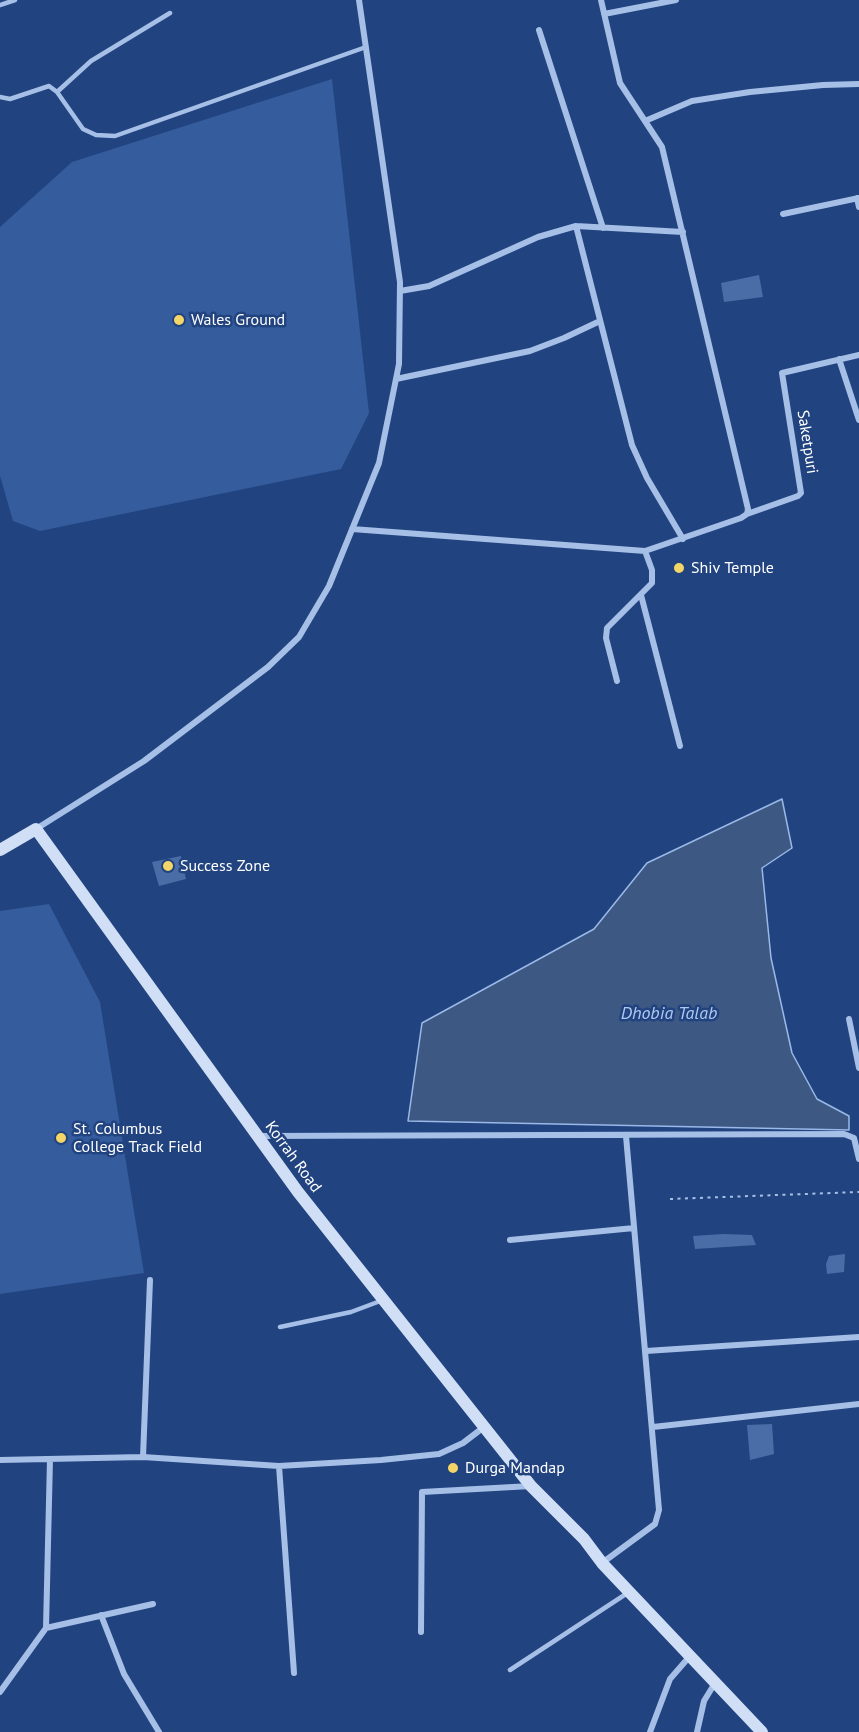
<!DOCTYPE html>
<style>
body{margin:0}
canvas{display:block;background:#21437f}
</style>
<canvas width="859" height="1732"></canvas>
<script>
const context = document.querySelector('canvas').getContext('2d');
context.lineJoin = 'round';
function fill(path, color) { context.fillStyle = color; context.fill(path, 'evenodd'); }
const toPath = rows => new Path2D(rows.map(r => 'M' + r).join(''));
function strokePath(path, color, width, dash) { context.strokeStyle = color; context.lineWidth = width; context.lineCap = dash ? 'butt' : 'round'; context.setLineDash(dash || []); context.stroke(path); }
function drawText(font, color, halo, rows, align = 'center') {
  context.font = font + ' "PT Sans",sans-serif'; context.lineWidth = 5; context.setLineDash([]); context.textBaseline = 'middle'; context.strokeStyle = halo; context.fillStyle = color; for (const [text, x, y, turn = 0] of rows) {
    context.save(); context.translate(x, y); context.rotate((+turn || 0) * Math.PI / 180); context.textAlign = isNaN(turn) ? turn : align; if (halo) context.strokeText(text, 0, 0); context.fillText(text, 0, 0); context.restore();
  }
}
const green = toPath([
 [332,79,369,413,341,469,40,531,13,521,0,476,0,227,72,162],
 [49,904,100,1002,144,1273,0,1294,0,911]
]);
const water = toPath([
 [782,799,792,848,762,868,771,958,792,1053,817,1099,849,1116,849,1130,408,1121,422,1023,594,929,647,863,782,799]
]);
const building = toPath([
 [759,275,763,297,724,302,721,283],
 [181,856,186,879,159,886,152,862],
 [723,1234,752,1235,756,1245,695,1249,693,1236],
 [845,1254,844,1272,827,1274,826,1264,829,1256],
 [772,1424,774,1454,750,1460,747,1425]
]);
const path = toPath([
 [670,1199,859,1192]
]);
const lane = toPath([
 [0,5,15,0],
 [57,92,91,61,170,13],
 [0,97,10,99,49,86,57,92,83,129,96,135,115,136,366,47],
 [280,1327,351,1312,383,1300],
 [510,1670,629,1592]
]);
const street = toPath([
 [604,14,676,0],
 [539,30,603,228],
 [645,121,692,101,750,92,823,85,859,84],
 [857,198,859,207],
 [783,214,859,198],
 [576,226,632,445,647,478,683,539],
 [400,291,429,286,538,237,576,226,683,232],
 [839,359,859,420],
 [396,379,530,351,564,338,600,321],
 [747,514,798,496,801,493,782,373,859,355],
 [352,529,645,551,741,518,747,514,748,509,662,147,620,83,601,0],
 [641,595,680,746],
 [617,681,606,638,607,628,652,583,652,570,645,551],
 [36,829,144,761,268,667,299,637,329,586,379,463,399,364,400,282,359,0],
 [849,1019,859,1068],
 [257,1136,844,1134,854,1138,859,1159],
 [510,1240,634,1228],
 [646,1351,859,1337],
 [653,1427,859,1404],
 [143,1457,150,1280],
 [0,1460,143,1457,279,1466,381,1460,439,1454,463,1443,484,1427],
 [279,1466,294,1673],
 [602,1563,655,1524,659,1510,626,1136],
 [101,1615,124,1674,159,1732],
 [46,1628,153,1604],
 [421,1632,422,1492,531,1486],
 [0,1692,46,1628,50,1459],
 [650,1732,670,1679,690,1656],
 [697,1732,704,1701,715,1683]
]);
const secondary = toPath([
 [0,850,36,829,298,1192,531,1486,584,1539,602,1563,762,1732]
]);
const markers = [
 [179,320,6,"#f4d567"],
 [679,568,6,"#f4d567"],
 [168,866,6,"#f4d567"],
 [61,1138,6,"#f4d567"],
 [453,1468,6,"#f4d567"]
];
const poiNames = [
 ["Wales Ground",191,320],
 ["Shiv Temple",691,568],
 ["Success Zone",180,866],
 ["St. Columbus",73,1129],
 ["College Track Field",73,1147],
 ["Durga Mandap",465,1468]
];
const streetNames = [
 ["Saketpuri",807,442,81],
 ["Korrah Road",293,1157,54]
];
const waterNames = [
 ["Dhobia Talab",669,1014]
];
fill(green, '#355c9d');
fill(water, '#3e5884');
strokePath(water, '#9ab9e8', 1.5);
fill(building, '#4a6da8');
strokePath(path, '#a6bfe7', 2, [3, 4.5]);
strokePath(lane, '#a6bfe7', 4.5);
strokePath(street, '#a6bfe7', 6);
strokePath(secondary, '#d0def6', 12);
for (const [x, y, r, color] of markers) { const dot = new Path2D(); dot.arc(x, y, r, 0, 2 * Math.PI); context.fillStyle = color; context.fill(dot); strokePath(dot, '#21437f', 2); }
drawText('16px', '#fff', '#21437f', poiNames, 'left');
drawText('16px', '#fff', '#21437f', streetNames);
drawText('italic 18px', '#b1c9ef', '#21437f', waterNames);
</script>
